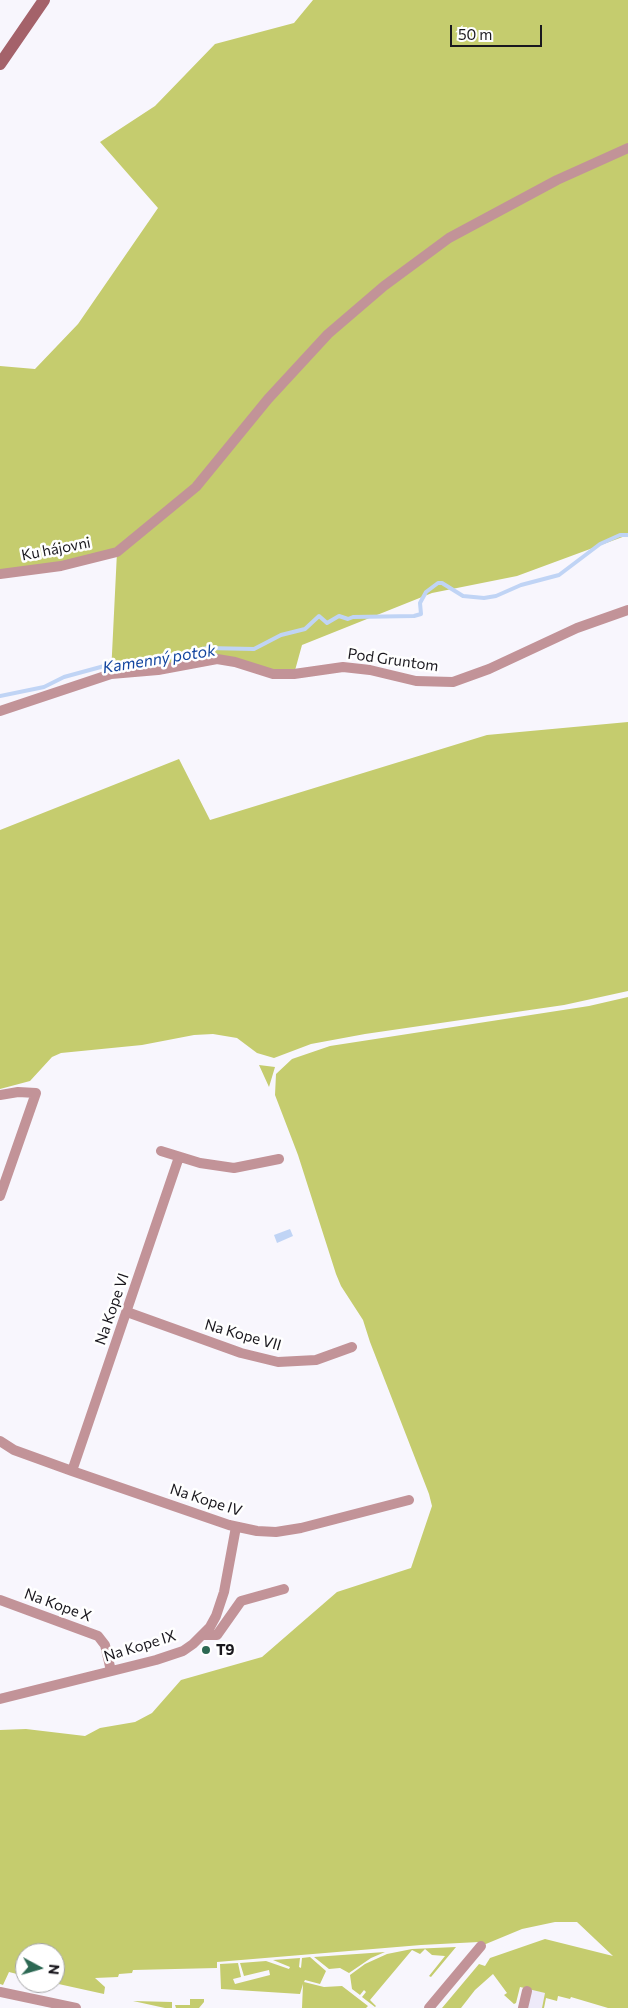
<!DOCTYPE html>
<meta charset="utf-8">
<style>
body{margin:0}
#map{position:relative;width:628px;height:2008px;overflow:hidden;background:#f8f6fd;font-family:Commissioner,sans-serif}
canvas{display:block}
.north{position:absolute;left:15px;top:1943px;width:50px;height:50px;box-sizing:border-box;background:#fff;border:1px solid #a3a3a5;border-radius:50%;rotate:96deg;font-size:14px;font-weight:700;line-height:20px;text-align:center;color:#1a181e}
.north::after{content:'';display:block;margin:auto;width:18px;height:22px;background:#2c6853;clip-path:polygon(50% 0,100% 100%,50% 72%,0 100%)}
.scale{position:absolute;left:450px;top:25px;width:92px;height:22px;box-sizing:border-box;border:2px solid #1a181e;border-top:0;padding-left:6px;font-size:15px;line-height:18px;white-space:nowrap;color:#1a181e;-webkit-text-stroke:4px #fff;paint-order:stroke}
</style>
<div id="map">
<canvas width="628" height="2008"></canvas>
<div class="north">N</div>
<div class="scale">50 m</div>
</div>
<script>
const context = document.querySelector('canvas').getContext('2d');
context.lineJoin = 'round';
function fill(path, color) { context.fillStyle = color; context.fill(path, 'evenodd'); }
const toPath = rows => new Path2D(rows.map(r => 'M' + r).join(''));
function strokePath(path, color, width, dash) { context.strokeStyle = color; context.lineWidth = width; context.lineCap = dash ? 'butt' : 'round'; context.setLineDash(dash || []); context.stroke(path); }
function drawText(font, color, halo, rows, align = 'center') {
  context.font = font + ' Commissioner,sans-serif'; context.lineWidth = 5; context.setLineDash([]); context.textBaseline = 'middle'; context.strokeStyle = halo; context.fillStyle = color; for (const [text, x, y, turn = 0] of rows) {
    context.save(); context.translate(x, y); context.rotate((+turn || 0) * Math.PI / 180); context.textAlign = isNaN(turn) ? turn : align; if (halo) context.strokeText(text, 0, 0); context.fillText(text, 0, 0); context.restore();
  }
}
const built = toPath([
 [531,1989,546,1993,543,2008,526,2008]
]);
const green = toPath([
 [313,0,628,0,628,535,517,576,432,593,302,645,294,674,217,659,111,674,117,552,0,573,0,366,35,369,78,324,158,208,100,142,155,106,215,44,294,23],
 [628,722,628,991,564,1005,365,1034,311,1044,274,1058,257,1053,237,1038,213,1034,194,1035,142,1045,61,1053,52,1057,30,1081,0,1089,0,830,179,759,210,820,487,735],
 [628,997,628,2008,608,2008,571,1997,570,1999,558,1996,557,2001,546,1998,544,2008,542,2008,545,1993,520,1987,516,2003,514,2004,504,1995,507,1993,493,1974,475,1990,461,2008,442,2008,479,1964,485,1966,490,1958,545,1939,613,1956,577,1922,555,1922,522,1929,481,1946,479,1942,421,1945,217,1962,217,1968,133,1970,132,1973,119,1974,118,1977,95,1978,105,1987,104,1994,54,1983,55,1953,25,1953,25,1976,9,1972,3,1985,0,1984,0,1730,26,1729,85,1736,100,1728,135,1722,152,1713,181,1680,262,1657,337,1592,411,1568,432,1506,429,1494,370,1342,363,1320,341,1286,336,1274,298,1155,275,1095,276,1074,292,1059,330,1046,589,1006],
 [259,1065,275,1067,269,1087],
 [456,1947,431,1977,429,1976,445,1956,432,1955,425,1949,420,1954,412,1950,370,2000,376,2006,375,2007,362,1997,366,1992,364,1990,360,1995,352,1989,350,1975,365,1964,387,1954,412,1949],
 [385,1952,371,1958,349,1973,340,1968,329,1969,314,1957],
 [310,1957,326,1971,320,1984,305,1980,304,1982,324,1987,342,1986,368,2006,366,2008,302,2008,303,1984,300,1994,221,1989,220,1964,238,1963,241,1977,233,1979,235,1984,270,1975,269,1970,244,1976,240,1963,266,1961,289,1969,290,1967,273,1960,300,1958,299,1967,301,1968,302,1958],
 [190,1999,204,1999,204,2002,199,2008,176,2008,175,2005,190,2005],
 [133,2001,172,2002,172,2008,165,2008]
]);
const water = toPath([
 [290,1229,293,1236,277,1243,274,1235]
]);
const stream = toPath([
 [0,696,44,687,64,677,108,665,163,659,207,648,254,649,281,635,305,629,319,616,327,623,339,616,348,619,353,617,414,616,421,614,420,603,426,592,438,583,442,583,463,596,484,598,496,596,521,585,559,575,600,544,620,535,628,535]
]);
const street = toPath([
 [0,574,61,566,117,552,196,487,268,399,328,334,384,286,449,238,557,180,628,148],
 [0,711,111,674,158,670,217,659,235,662,273,674,294,674,343,667,370,670,416,681,453,682,489,669,577,628,628,610],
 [0,1095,18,1092,36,1093,0,1196],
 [161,1151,200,1163,234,1168,279,1159],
 [127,1312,241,1353,278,1362,316,1360,352,1347],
 [0,1441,14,1450,72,1471,229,1525,257,1531,276,1532,301,1528,409,1500],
 [72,1471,179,1157],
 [0,1600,98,1636,105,1645,111,1671],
 [202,1635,217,1635,241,1601,284,1589],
 [0,1699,156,1660,183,1651,193,1644,210,1627,216,1616,224,1592,236,1527],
 [0,1992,76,2008],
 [429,2008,481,1946],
 [523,2008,527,1991]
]);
const secondary = toPath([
 [0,64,44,0]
]);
const markers = [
 [206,1650,5,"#2c6853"]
];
const streetNames = [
 ["Ku hájovni",56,549,-11],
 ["Pod Gruntom",393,660,8],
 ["Na Kope VI",112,1309,-71],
 ["Na Kope VII",243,1335,16],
 ["Na Kope IV",206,1500,18],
 ["Na Kope X",58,1605,20],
 ["Na Kope IX",140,1646,-17]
];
const poiNames = [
 ["T9",216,1650]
];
const waterNames = [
 ["Kamenný potok",159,659,-9]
];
fill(built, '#eeeaf9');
fill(green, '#c5cc6e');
fill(water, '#c0d4f5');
strokePath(stream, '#c0d4f5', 4);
strokePath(street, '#c29398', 10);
strokePath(secondary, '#a4626a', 12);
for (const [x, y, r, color] of markers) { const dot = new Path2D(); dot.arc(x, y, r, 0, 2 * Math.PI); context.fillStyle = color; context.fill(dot); strokePath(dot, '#fff', 2); }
drawText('15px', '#1a181e', '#fff', streetNames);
drawText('bold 15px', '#1a181e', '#fff', poiNames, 'left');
drawText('italic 16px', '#12459f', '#fff', waterNames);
</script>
